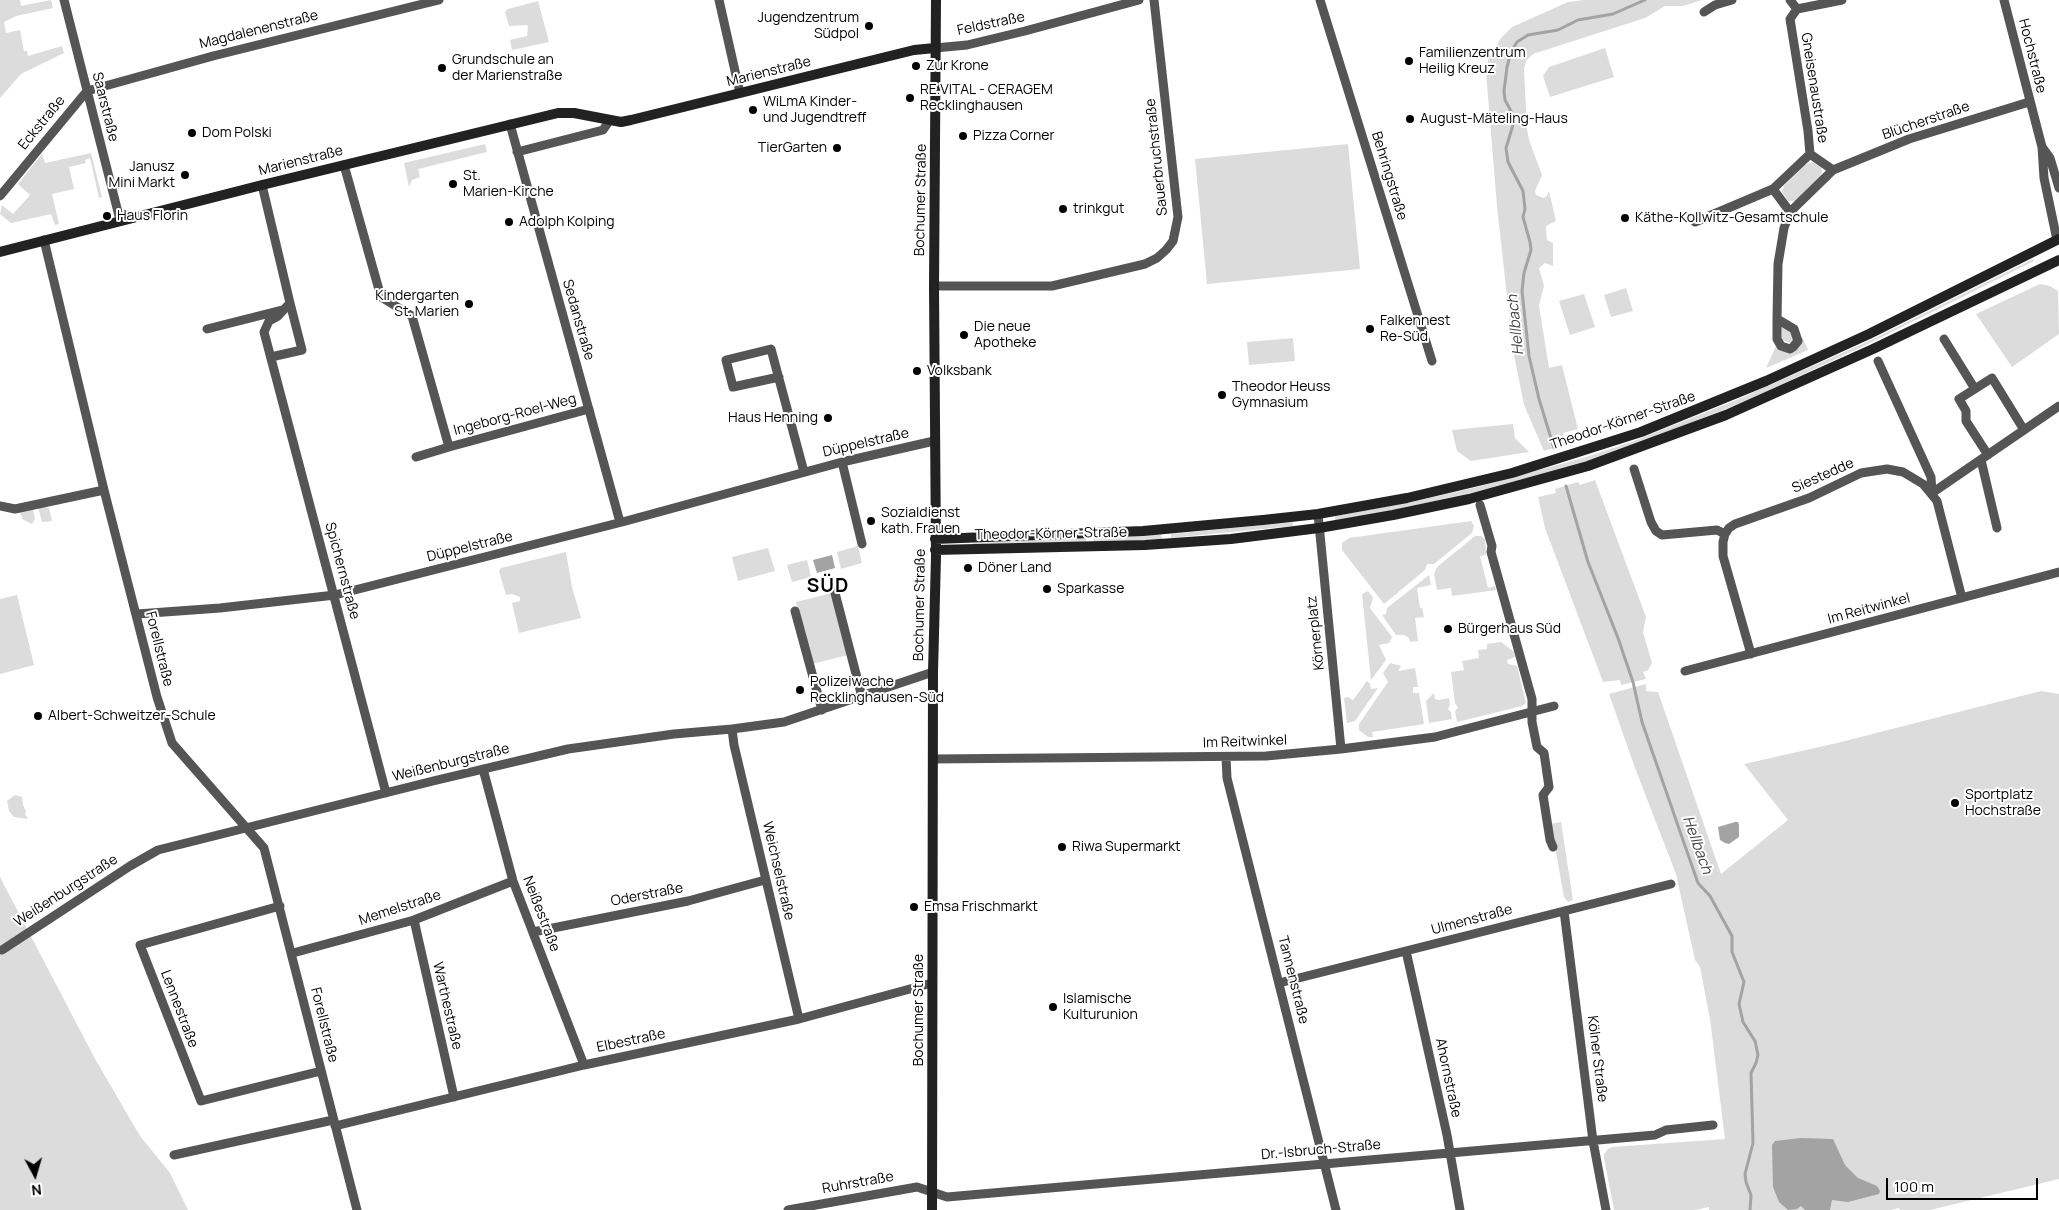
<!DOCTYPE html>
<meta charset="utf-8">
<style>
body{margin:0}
#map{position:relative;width:2059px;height:1210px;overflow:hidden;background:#fff;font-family:Manrope,sans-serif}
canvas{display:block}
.north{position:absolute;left:10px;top:1150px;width:50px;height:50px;-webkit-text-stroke:4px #fff;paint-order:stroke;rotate:174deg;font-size:14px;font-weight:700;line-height:20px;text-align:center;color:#000}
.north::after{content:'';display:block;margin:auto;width:18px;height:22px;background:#000;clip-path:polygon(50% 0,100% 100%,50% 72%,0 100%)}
.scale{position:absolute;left:1886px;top:1178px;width:152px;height:22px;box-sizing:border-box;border:2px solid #000;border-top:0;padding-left:6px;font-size:15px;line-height:18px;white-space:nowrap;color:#000;-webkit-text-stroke:4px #fff;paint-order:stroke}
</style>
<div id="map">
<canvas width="2059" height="1210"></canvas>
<div class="north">N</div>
<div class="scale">100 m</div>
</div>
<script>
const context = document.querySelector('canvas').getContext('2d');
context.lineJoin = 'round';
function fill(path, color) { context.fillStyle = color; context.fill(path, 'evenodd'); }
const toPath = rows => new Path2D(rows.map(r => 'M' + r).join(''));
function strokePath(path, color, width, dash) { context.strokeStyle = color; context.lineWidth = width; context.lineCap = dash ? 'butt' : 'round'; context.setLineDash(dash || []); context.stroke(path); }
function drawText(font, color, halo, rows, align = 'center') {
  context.font = font + ' Manrope,sans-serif'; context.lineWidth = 4; context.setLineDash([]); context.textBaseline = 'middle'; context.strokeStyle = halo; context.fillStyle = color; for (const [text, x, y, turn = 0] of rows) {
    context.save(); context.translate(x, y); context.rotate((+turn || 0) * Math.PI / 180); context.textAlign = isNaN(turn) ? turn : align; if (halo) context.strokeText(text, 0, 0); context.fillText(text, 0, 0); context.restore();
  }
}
const green = toPath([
 [0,0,20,0,21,6,51,0,53,8,16,16,4,22,6,33,20,30,24,51,27,51,28,56,62,46,64,53,21,74,0,98],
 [1584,0,1702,0,1683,6,1665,6,1645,18,1533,54,1526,61,1524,69,1527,129,1529,140,1542,175,1535,191,1536,195,1543,198,1546,197,1549,191,1556,221,1546,226,1547,240,1553,243,1553,266,1545,263,1539,268,1544,286,1539,305,1540,312,1549,368,1562,365,1578,429,1563,433,1566,444,1544,451,1524,405,1513,350,1497,206,1486,72,1488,60,1494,50,1501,38,1512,27,1568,2],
 [538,1,549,42,512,50,510,40,527,36,528,27,527,25,509,26,505,12,508,9],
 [1605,48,1614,77,1550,97,1543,76,1549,67],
 [485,144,487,152,418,169,420,177,412,180,409,187,404,163],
 [1348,144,1360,269,1207,284,1195,159],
 [91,153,102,197,99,198,90,158,85,160,86,163,69,167,74,189,52,194,59,224,55,225,51,214,11,223,0,214,2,205,13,214,30,195,18,184,42,154,45,163],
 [1812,162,1821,167,1822,172,1820,177,1796,201,1788,201,1782,192,1784,186,1805,165],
 [2033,259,2034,261,1870,343,1748,400,1627,448,1569,467,1479,491,1381,513,1335,520,1335,516,1408,503,1477,487,1583,458,1634,441,1734,401,1871,340],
 [2040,284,2050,286,2058,291,2059,334,2012,367,1976,314],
 [1626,288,1633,311,1611,317,1604,295],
 [1584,294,1595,327,1570,335,1559,301],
 [1781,327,1791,332,1793,340,1790,343,1782,340],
 [1802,337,1808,350,1766,368,1776,346,1781,350,1788,352,1802,341],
 [1293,338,1295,361,1249,365,1247,342],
 [1513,424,1515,438,1529,452,1471,461,1457,451,1452,430],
 [1595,480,1646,617,1643,632,1652,663,1648,670,1643,672,1646,679,1621,685,1620,680,1603,682,1545,528,1538,497,1556,493,1555,489,1578,482,1580,485],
 [45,505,46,508,49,508,52,521,44,522,42,522,38,507],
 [33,508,35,519,32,524,22,519,20,511],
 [1471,521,1474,526,1472,533,1434,564,1427,564,1425,570,1384,604,1342,550,1342,543,1349,538],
 [1293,522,1293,526,1171,538,1171,534],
 [1161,534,1162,539,1094,542,1093,539],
 [1475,536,1481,536,1485,539,1486,555,1480,556,1488,588,1495,586,1496,590,1452,596,1451,588,1437,590,1434,574,1437,567],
 [1086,538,1086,542,972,546,973,543],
 [858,546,862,563,841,569,837,552],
 [768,548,775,571,738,581,732,557],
 [566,552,572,587,581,618,519,633,512,603,520,601,520,597,512,594,506,595,499,571,501,568],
 [807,560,811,577,792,582,787,565],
 [1429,575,1431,585,1417,588,1420,608,1422,608,1424,617,1415,618,1418,641,1410,642,1409,638,1404,635,1396,635,1382,615,1386,614,1387,608],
 [1368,591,1373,598,1370,608,1392,637,1389,643,1379,645,1386,660,1371,680,1362,594],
 [832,593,848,655,812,664,796,602],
 [17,595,34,665,0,674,0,599],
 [1501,642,1514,652,1515,657,1507,660,1508,664,1517,666,1526,703,1522,706,1457,722,1455,711,1458,708,1455,703,1451,672,1464,670,1462,661,1479,658,1478,650,1487,649,1487,644],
 [1390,663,1401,666,1398,671,1415,668,1418,687,1413,687,1413,693,1419,693,1424,724,1372,732,1373,737,1368,737,1359,730,1359,724,1388,682,1383,673],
 [1367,681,1370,684,1371,689,1378,688,1355,721,1347,723,1344,698,1348,697,1353,700],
 [1646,684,1646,691,1658,692,1721,874,1788,820,1744,764,1837,743,2041,691,2059,694,2059,1179,1930,1210,1900,1210,1899,1208,1891,1210,1709,1210,1709,1207,1695,1210,1614,1210,1604,1158,1604,1154,1608,1149,1612,1147,1725,1139,1710,1019,1700,967,1695,960,1676,874,1635,768,1609,694],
 [1434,693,1435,699,1439,700,1449,698,1450,705,1448,709,1451,712,1452,719,1429,723,1426,701],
 [15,795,22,797,23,805,26,811,25,814,28,819,14,817,9,811,7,801],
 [1561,822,1573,900,1568,902,1564,897,1551,824],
 [0,877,94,1057,140,1136,170,1173,188,1210,0,1210]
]);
const water = toPath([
 [832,555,835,568,817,573,813,560],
 [1735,822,1738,822,1739,825,1739,837,1729,844,1725,843,1720,840,1718,827],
 [1801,1138,1833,1139,1845,1165,1858,1178,1877,1186,1880,1191,1879,1194,1848,1202,1832,1200,1830,1210,1805,1210,1801,1206,1797,1209,1788,1210,1779,1202,1773,1187,1772,1145,1775,1141]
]);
const stream = toPath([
 [1554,448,1539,399,1529,356,1522,291,1524,273,1531,250,1530,242,1523,217,1525,209,1523,191,1508,162,1506,148,1513,125,1512,113,1505,100,1504,91,1507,67,1511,52,1517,42,1528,35,1558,30,1578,20,1613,14,1645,0],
 [1566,486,1588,562,1618,638,1633,682,1642,722,1684,843,1698,883,1710,896,1732,936,1732,952,1744,982,1739,1004,1743,1022,1755,1041,1758,1055,1756,1063,1751,1073,1753,1143,1745,1174,1746,1182,1751,1195,1750,1210]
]);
const street = toPath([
 [64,0,120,220],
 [719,0,740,93],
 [1320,0,1432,361],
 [1790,0,1797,9],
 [2004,0,2042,147,2044,178,2057,240],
 [1797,9,1790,19,1808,131,1810,154],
 [1797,9,1842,0],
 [1704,12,1715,5,1732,0],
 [935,48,967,45,1025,31,1139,0],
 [510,124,620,522],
 [2042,147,2050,158,2059,188],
 [517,152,603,130,610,120],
 [1810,154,1833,170],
 [344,165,381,297,412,316,449,447,589,409],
 [262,185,290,303,278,316,269,321,264,332,386,793],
 [1773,189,1790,212],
 [0,196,87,91,213,56,439,0],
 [1695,222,1773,189,1810,154],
 [44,240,104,490,157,697,172,743,264,848,357,1210],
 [934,286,1052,286,1145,264,1157,258,1166,250,1173,241,1178,217,1154,0],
 [1777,319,1794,329,1798,341,1793,347,1790,349,1781,346,1777,339,1777,319,1778,264,1784,228,1790,212,1833,170,1909,139,2029,102],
 [207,329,282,310],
 [1944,339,1975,389],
 [271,357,302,350,290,303],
 [1878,361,1931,477,1932,493],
 [779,377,733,387,726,360,771,349,804,472],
 [1988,455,1966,421,1966,411,1959,399,1992,378,2024,430],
 [416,457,449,447],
 [1981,460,1997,528],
 [842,462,862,544],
 [1634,469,1651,522,1656,531,1662,535,1717,530,1725,534,1729,528,1735,524,1809,498,1861,473,1887,469,1903,472,1923,484,1937,501,1962,598],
 [1932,493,2059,406],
 [1480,505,1492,546,1491,552,1532,699,1532,722,1537,747,1544,753,1549,787,1543,795,1550,840,1553,847],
 [0,506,15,509,104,490],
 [1318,514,1341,749],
 [1725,534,1723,542,1723,556,1751,654],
 [835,593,862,697],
 [795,611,822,710],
 [137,614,220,608,335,595,626,521,842,462,934,441],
 [1685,671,2059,572],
 [732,729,734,745,799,1019],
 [1226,757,1227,778,1336,1210],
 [933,759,1266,756,1341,749,1435,737,1554,706],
 [483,769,513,881,584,1065],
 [280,906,140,945,201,1101,321,1071],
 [1564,911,1593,1141,1606,1210],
 [414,920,454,1097],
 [533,932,688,901,765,880],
 [2,950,130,866,158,850,433,781,568,749,674,734,732,729,784,722,933,672],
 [1406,951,1447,1135,1460,1210],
 [293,953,414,920,513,881],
 [1279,983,1671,884],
 [335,1126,584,1065,799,1019,932,983],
 [174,1155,333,1120],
 [788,1210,917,1187,947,1197,1655,1135,1666,1130,1713,1125]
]);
const secondary = toPath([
 [0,252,262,185,558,113,574,113,621,122,631,120,914,50,935,48],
 [935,539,1143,531,1263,520,1318,514,1407,498,1512,473,1641,432,1766,381,1869,334,2059,239],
 [935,550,1145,545,1231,539,1319,528,1393,515,1469,499,1588,466,1726,415,1873,349,2059,260],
 [932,1210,933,672,936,556,934,286,936,0]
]);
const markers = [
 [869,26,5,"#000"],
 [1409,61,5,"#000"],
 [916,66,5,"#000"],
 [442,68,5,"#000"],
 [910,98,5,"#000"],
 [753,110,5,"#000"],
 [1410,119,5,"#000"],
 [192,133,5,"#000"],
 [963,136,5,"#000"],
 [837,148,5,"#000"],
 [185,175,5,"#000"],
 [453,184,5,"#000"],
 [1063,209,5,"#000"],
 [107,216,5,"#000"],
 [1625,218,5,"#000"],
 [509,222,5,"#000"],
 [469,304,5,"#000"],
 [1370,329,5,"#000"],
 [964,335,5,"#000"],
 [917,371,5,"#000"],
 [1222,395,5,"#000"],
 [828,418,5,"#000"],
 [871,521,5,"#000"],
 [968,568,5,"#000"],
 [1047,589,5,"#000"],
 [1448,629,5,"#000"],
 [800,690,5,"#000"],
 [38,716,5,"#000"],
 [1955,803,5,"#000"],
 [1062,847,5,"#000"],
 [914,907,5,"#000"],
 [1053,1007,5,"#000"]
];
const poiNames = [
 ["Jugendzentrum",859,18,"right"],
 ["Südpol",859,34,"right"],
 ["Familienzentrum",1419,53],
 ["Heilig Kreuz",1419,69],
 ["Grundschule an",452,60],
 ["der Marienstraße",452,76],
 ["Zur Krone",926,66],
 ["RE.VITAL - CERAGEM",920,90],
 ["Recklinghausen",920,106],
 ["WiLmA Kinder-",763,102],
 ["und Jugendtreff",763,118],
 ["August-Mäteling-Haus",1420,119],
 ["Dom Polski",202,133],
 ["Pizza Corner",973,136],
 ["TierGarten",827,148,"right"],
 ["Janusz",175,167,"right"],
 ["Mini Markt",175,183,"right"],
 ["St.",463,176],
 ["Marien-Kirche",463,192],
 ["trinkgut",1073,209],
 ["Haus Florin",117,216],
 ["Käthe-Kollwitz-Gesamtschule",1635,218],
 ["Adolph Kolping",519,222],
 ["Kindergarten",459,296,"right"],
 ["St. Marien",459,312,"right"],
 ["Falkennest",1380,321],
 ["Re-Süd",1380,337],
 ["Die neue",974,327],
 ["Apotheke",974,343],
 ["Volksbank",927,371],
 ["Theodor Heuss",1232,387],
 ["Gymnasium",1232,403],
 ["Haus Henning",818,418,"right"],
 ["Sozialdienst",881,513],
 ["kath. Frauen",881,529],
 ["Döner Land",978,568],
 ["Sparkasse",1057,589],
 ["Bürgerhaus Süd",1458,629],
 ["Polizeiwache",810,682],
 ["Recklinghausen-Süd",810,698],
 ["Albert-Schweitzer-Schule",48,716],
 ["Sportplatz",1965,795],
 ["Hochstraße",1965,811],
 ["Riwa Supermarkt",1072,847],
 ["Emsa Frischmarkt",924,907],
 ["Islamische",1063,999],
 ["Kulturunion",1063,1015]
];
const streetNames = [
 ["Feldstraße",991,24,-12],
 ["Magdalenenstraße",259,30,-14],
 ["Hochstraße",2032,56,76],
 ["Marienstraße",769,72,-14],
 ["Gneisenaustraße",1814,88,81],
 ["Saarstraße",105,107,76],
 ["Blücherstraße",1926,121,-19],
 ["Eckstraße",42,123,-51],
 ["Sauerbruchstraße",1157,157,-96],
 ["Marienstraße",301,161,-14],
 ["Behringstraße",1389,176,73],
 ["Bochumer Straße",921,200,-89],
 ["Sedanstraße",578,320,74],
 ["Ingeborg-Roel-Weg",515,415,-15],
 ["Theodor-Körner-Straße",1623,421,-19],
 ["Düppelstraße",866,443,-13],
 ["Siestedde",1823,476,-24],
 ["Theodor-Körner-Straße",1051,534,-1],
 ["Düppelstraße",470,547,-14],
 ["Spichernstraße",342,571,75],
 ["Bochumer Straße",920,605,-89],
 ["Im Reitwinkel",1869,609,-15],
 ["Körnerplatz",1316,633,-96],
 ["Forellstraße",159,649,76],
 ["Im Reitwinkel",1245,742,-2],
 ["Weißenburgstraße",451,763,-14],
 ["Weichselstraße",778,871,77],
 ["Weißenburgstraße",66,891,-33],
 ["Oderstraße",647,895,-11],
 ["Memelstraße",400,908,-18],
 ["Neißestraße",541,914,69],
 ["Ulmenstraße",1472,920,-15],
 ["Tannenstraße",1293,980,76],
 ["Warthestraße",447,1006,77],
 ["Lennestraße",179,1009,69],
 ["Bochumer Straße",919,1010,-90],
 ["Forellstraße",324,1025,76],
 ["Elbestraße",631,1041,-12],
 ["Kölner Straße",1597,1059,83],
 ["Ahornstraße",1448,1078,78],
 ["Dr.-Isbruch-Straße",1321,1150,-5],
 ["Ruhrstraße",858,1183,-10]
];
const waterNames = [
 ["Hellbach",1516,325,-96],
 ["Hellbach",1697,845,70]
];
const districtNames = [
 ["SÜD",828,587]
];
fill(green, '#dcdcdc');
fill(water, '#a3a3a3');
strokePath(stream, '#a3a3a3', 3);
strokePath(street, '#555', 9);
strokePath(secondary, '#222', 10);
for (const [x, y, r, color] of markers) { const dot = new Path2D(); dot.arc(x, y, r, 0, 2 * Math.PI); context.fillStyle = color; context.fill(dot); strokePath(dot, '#fff', 2); }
drawText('14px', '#000', '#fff', poiNames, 'left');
drawText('14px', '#000', '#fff', streetNames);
drawText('italic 15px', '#444', '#fff', waterNames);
context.letterSpacing = '1px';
drawText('bold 19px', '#000', '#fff', districtNames);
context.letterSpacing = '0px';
</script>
